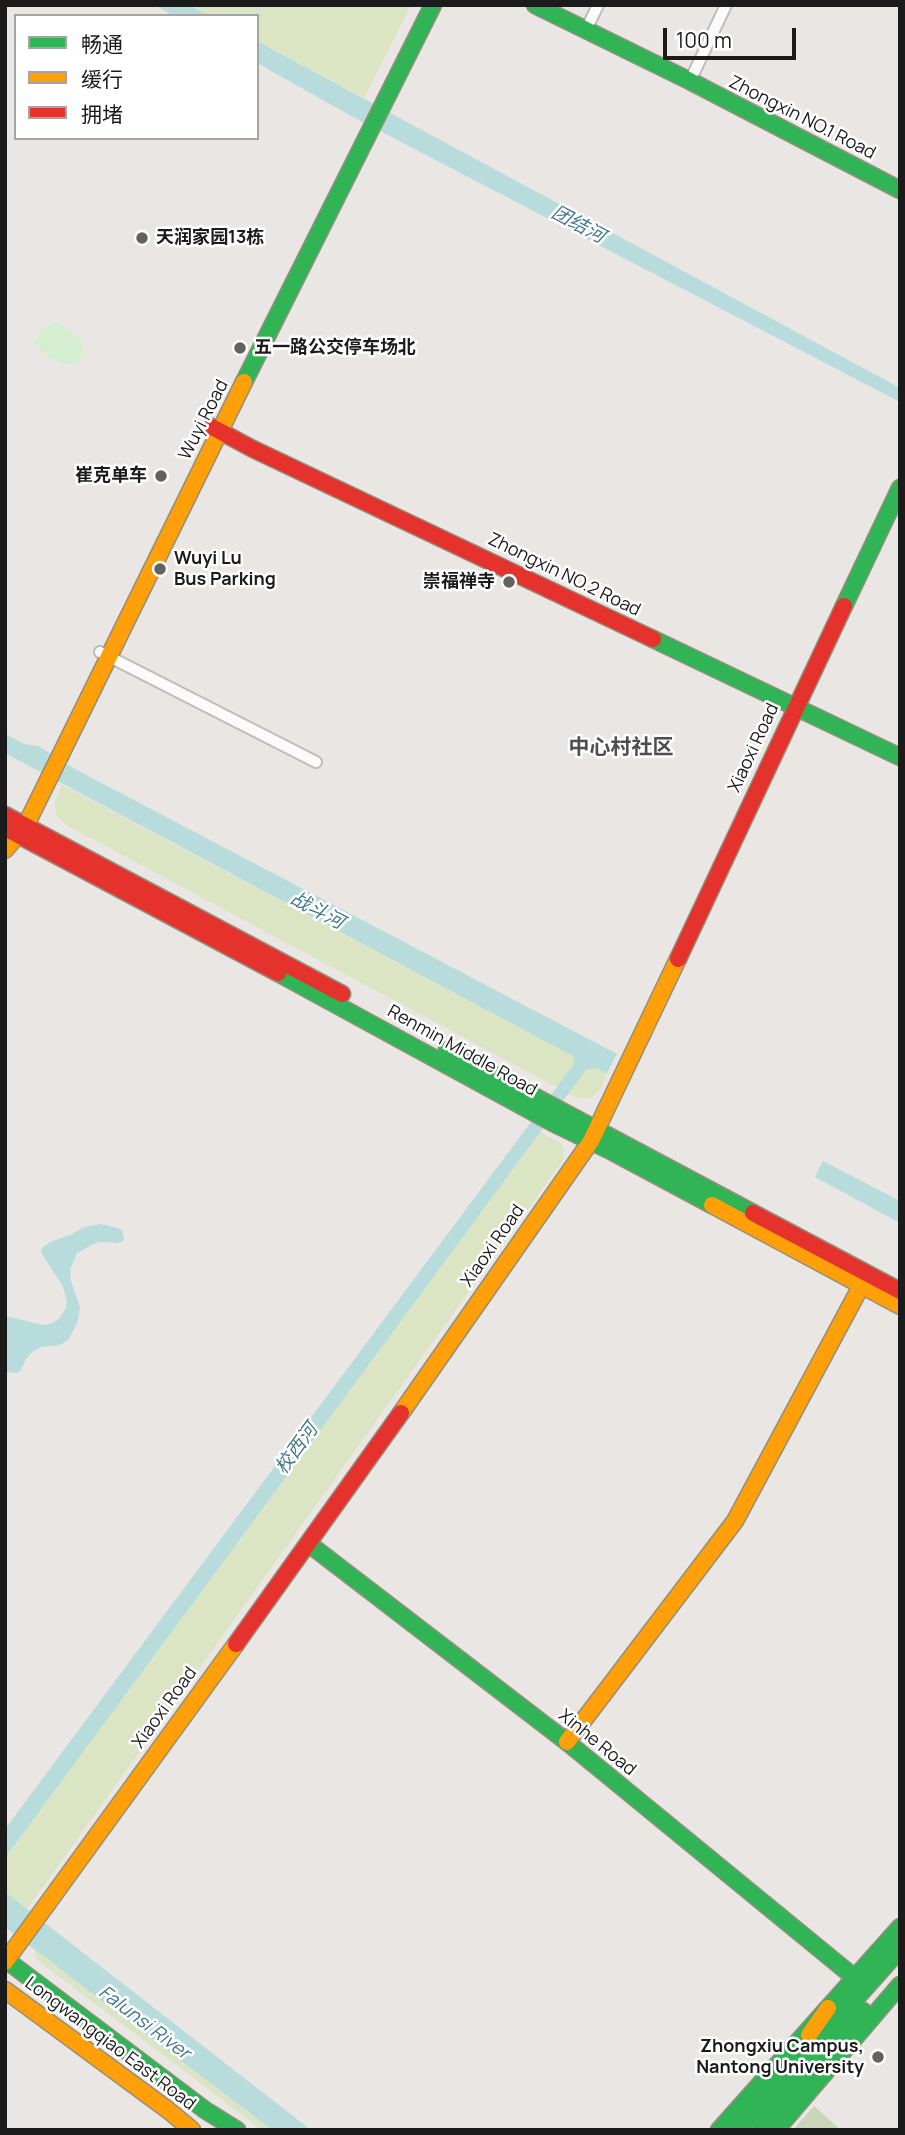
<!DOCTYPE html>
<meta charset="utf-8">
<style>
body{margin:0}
#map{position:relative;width:905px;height:2135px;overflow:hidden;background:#e9e6e4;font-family:Manrope,"Noto Sans SC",sans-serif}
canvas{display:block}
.frame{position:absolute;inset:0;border:7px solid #1b1b1b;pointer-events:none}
.legend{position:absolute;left:14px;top:14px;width:245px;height:126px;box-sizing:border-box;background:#fff;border:2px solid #a4a4a4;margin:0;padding:9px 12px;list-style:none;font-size:21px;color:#1b1b1b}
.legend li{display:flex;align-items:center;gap:14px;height:35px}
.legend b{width:35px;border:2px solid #a4a4a4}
.scale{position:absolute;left:663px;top:28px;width:133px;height:32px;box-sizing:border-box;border:4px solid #1b1b1b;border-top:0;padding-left:9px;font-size:21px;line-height:24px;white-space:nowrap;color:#1b1b1b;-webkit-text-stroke:5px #fff;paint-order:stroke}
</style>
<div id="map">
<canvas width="905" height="2135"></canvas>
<div class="frame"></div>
<ul class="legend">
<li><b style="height:9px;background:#30b455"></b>畅通</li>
<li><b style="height:9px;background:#ff9f0a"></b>缓行</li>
<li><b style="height:9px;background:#e5322d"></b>拥堵</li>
</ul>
<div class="scale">100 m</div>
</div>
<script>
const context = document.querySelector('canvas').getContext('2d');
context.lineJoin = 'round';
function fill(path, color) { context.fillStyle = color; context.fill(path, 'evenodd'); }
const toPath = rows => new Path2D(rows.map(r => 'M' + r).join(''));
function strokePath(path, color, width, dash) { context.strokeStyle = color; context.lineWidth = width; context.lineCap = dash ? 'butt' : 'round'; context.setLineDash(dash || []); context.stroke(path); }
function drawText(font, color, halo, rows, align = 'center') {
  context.font = font + ' Manrope,"Noto Sans SC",sans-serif'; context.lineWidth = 5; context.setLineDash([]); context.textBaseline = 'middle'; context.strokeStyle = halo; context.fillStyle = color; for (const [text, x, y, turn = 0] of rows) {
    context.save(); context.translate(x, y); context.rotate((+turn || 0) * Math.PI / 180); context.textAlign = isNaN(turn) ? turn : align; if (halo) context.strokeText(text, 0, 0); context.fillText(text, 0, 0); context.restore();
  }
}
const grass = toPath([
 [189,5,411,5,364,98,257,41,257,16,209,16],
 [62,785,607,1073,601,1089,591,1098,575,1097,68,826,57,816,55,808,55,801],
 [540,1132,560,1143,564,1149,563,1160,27,1909,5,1892,5,1858],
 [34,1949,272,2130,262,2130,36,1959]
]);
const forest = toPath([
 [814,2106,841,2130,793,2130]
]);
const park = toPath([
 [57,321,83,342,82,356,73,365,61,363,49,358,33,342,43,328]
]);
const water = toPath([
 [155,5,189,5,209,16,174,16],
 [257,41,900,388,900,402,355,118,257,63],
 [5,734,24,744,38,746,73,768,617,1054,607,1073,595,1068,586,1070,5,1858,5,1829,574,1064,573,1056,5,753],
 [823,1161,900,1201,900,1223,815,1177],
 [102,1224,121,1229,124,1238,123,1242,117,1243,101,1242,93,1244,77,1253,71,1267,70,1278,80,1307,78,1321,69,1339,60,1345,42,1347,32,1352,26,1359,21,1370,17,1373,5,1372,5,1316,43,1325,50,1324,58,1320,66,1308,67,1302,63,1287,41,1252,42,1248,52,1241,70,1235,84,1227],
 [5,1892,311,2130,272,2130,5,1927]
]);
const street = toPath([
 [586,30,598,5],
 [690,81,726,5],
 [100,652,316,762]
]);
const fast = toPath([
 [535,5,690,81,900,190],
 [244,382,433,5],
 [844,606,900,488],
 [653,639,900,757],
 [278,973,553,1123,613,1152,712,1205],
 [447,1050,753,1213],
 [309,1544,567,1742,855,1978],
 [5,1959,205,2110,237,2130],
 [719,2130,900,1927],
 [739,2130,900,1949],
 [761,2130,863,2011],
 [776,2130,900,1985]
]);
const slow = toPath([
 [5,850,26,825,244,382],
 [712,1205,900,1306],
 [401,1413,591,1141,678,959],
 [567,1742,735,1521,867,1275],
 [5,1962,236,1644],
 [5,1990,168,2110,192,2130],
 [809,2035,828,2008]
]);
const jam = toPath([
 [212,427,253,449,653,639],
 [5,815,342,994],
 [5,828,278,973],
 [678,959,844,606],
 [753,1213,900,1291],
 [236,1644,401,1413]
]);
const markers = [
 [142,238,7,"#636261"],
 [240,348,7,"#636261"],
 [161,476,7,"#636261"],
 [160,569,7,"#636261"],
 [509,582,7,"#636261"],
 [878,2057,7,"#636261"]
];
const streetNames = [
 ["Zhongxin NO.1 Road",802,118,27],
 ["Wuyi Road",204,420,-63],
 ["Zhongxin NO.2 Road",564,575,26],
 ["Xiaoxi Road",754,748,-65],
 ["Renmin Middle Road",462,1051,29],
 ["Xiaoxi Road",493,1246,-55],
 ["Xiaoxi Road",165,1708,-54],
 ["Xinhe Road",597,1743,39],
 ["Longwangqiao East Road",110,2044,37]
];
const poiNames = [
 ["天润家园13栋",156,238],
 ["五一路公交停车场北",254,348],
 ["崔克单车",147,476,"right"],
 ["Wuyi Lu",174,559],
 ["Bus Parking",174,580],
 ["崇福禅寺",495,582,"right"],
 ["Zhongxiu Campus,",864,2047,"right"],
 ["Nantong University",864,2068,"right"]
];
const waterNames = [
 ["团结河",578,225,28],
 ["战斗河",317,911,28],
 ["校西河",297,1449,-54],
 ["Falunsi River",144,2023,37]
];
const quarterNames = [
 ["中心村社区",621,748]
];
fill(grass, '#dce5c3');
fill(forest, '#cad6ba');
fill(park, '#d5eecf');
fill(water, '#b8dcdc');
strokePath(street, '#bfbdbc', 14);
strokePath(fast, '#928f7d', 19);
strokePath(slow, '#928f7d', 19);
strokePath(jam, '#928f7d', 19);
strokePath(street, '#fcfbfb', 10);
strokePath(fast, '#30b455', 16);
strokePath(slow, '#ff9f0a', 16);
strokePath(jam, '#e5322d', 16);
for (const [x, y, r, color] of markers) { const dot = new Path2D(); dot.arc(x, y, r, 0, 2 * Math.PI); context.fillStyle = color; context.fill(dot); strokePath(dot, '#fff', 2.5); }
drawText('18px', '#1b1b1b', '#fff', streetNames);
drawText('bold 18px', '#1b1b1b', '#fff', poiNames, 'left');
drawText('italic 19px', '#45798e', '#fff', waterNames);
drawText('bold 21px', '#4e4e4e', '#fff', quarterNames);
</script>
